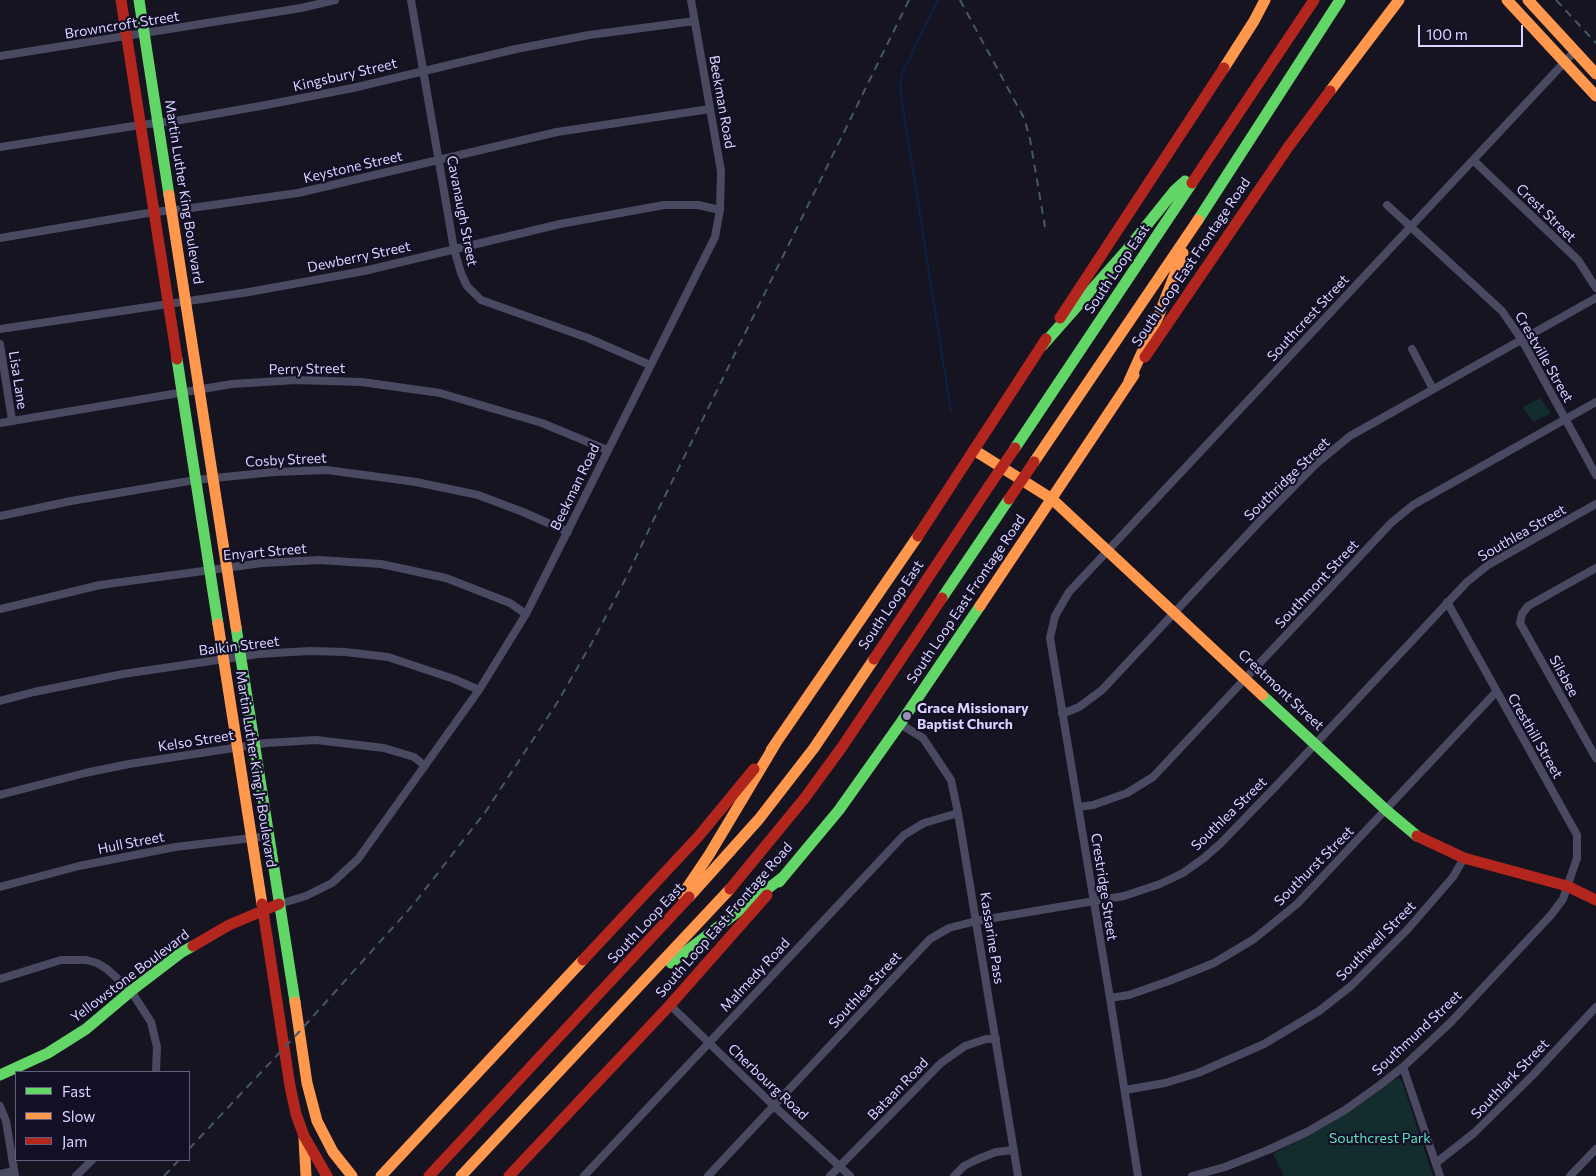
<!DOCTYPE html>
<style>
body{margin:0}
#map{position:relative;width:1596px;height:1176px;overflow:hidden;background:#161421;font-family:Commissioner,sans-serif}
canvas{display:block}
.legend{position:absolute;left:15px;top:1071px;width:175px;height:90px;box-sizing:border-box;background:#130f26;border:1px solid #625e7d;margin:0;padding:6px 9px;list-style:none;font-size:15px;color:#d9d4ff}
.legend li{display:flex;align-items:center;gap:10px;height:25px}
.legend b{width:25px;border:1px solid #625e7d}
.scale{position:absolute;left:1418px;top:25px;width:105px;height:22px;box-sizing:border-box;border:2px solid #d9d4ff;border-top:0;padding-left:6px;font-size:15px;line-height:18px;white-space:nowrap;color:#d9d4ff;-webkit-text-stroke:4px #130f26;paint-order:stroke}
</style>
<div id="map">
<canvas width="1596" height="1176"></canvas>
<ul class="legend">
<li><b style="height:6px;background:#63d668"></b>Fast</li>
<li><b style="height:6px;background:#ff974d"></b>Slow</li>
<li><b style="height:6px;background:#b3261e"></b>Jam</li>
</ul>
<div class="scale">100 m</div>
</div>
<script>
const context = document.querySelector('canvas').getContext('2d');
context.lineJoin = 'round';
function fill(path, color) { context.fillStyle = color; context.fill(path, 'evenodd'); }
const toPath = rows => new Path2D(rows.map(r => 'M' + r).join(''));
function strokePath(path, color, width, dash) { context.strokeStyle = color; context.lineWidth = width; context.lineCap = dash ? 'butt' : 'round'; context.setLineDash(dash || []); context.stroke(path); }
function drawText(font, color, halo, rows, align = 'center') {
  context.font = font + ' Commissioner,sans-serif'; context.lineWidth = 4.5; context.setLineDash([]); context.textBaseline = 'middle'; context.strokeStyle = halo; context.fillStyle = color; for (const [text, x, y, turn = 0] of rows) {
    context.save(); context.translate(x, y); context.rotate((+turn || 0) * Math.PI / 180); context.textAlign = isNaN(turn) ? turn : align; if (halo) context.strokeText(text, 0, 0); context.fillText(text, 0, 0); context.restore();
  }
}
const green = toPath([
 [1540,398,1551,413,1533,422,1523,407],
 [1399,1078,1402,1081,1433,1176,1284,1176,1273,1154,1324,1127,1356,1107,1394,1080]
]);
const stream = toPath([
 [938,0,902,74,900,88,951,412]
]);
const street = toPath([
 [411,0,454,249,461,273,467,286,481,300,588,338,650,365],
 [0,56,301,8,335,0],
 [0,147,140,125,181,120,266,105,353,88,516,49,589,35,695,21],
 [1473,160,1578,260,1596,288],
 [1387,205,1502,311,1522,340,1596,475],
 [0,238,154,212,184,209,298,193,557,132,710,109],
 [0,329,249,292,364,271,560,224,664,205,698,205,720,210],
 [0,344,12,420],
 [1412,349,1433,389],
 [0,423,232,384,296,380,362,382,440,393,542,423,607,450],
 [0,516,71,501,195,480,274,472,327,470,416,482,478,495,523,512,568,532],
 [1596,568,1528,606,1522,614,1520,623,1596,758],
 [0,609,100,585,262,563,319,560,381,564,446,578,510,603,526,614],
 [0,701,34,692,123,674,258,654,310,651,345,652,388,657,454,679,479,690],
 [1062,714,1079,707,1102,690,1260,521,1316,464,1350,436,1596,298],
 [900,724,923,738,951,780,958,813,1018,1176],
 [0,795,85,773,129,764,266,743,316,740,384,748,414,757,425,766],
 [1079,807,1093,805,1127,793,1153,777,1391,523,1413,505,1596,402],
 [0,887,79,866,175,847,269,836],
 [279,904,306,896,332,883,358,859,479,690,526,614,715,237,720,210,721,171,691,0],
 [0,979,61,960,86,960,97,963,107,969,131,991,151,1022,157,1047,156,1072],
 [1110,998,1129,995,1169,981,1214,963,1254,939,1297,904,1496,692],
 [670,1005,774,1106,850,1176],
 [1403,1067,1440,1176],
 [1125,1090,1165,1083,1198,1073,1264,1044,1319,1011,1351,986,1407,930,1453,877,1464,858],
 [0,1106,6,1121,15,1176],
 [1436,1163,1474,1133,1533,1075,1596,1007],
 [0,1174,14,1171],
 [76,1176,92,1160],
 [584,1176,904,835,924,823,958,813],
 [708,1176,930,939,949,928,976,921,1124,896,1160,884,1183,873,1204,858,1220,844,1277,785,1467,582,1488,565,1596,504],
 [830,1176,941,1063,965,1046,986,1039,996,1039],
 [954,1176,964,1166,978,1159,996,1152,1013,1150],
 [1138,1176,1110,998,1050,638,1055,616,1069,592,1575,51],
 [1192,1176,1225,1167,1268,1150,1307,1132,1345,1110,1380,1085,1403,1067,1451,1022,1551,915,1563,899,1577,858,1577,835,1447,602],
 [1570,1176,1596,1149]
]);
const fast = toPath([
 [139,0,169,195],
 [1198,220,1340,0],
 [1042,346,1126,251,1175,190,1185,181],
 [177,359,218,624],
 [1015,448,1192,183],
 [942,598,1009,499],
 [236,627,295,1002],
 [1262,695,1386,810,1417,836],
 [779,882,839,810,900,724,980,606],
 [671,963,783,877],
 [0,1075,48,1053,86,1029,131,991,182,952,193,946]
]);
const slow = toPath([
 [1507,0,1596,96],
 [1528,0,1596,74],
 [1224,68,1254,21,1265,0],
 [1330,91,1399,0],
 [169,195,236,627],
 [1129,381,1159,315,1183,253],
 [974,450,1052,499,1262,695],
 [1034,462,1198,220],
 [980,606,1134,375],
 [218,624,262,904],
 [771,750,918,536],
 [682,895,709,855,776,743],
 [689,897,759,819,814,748,874,659],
 [295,1002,307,1083,317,1121,333,1152,352,1176],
 [304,1138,306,1176],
 [381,1176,583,960],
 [461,1176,730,889]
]);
const jam = toPath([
 [121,0,177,359],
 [1192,183,1314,0],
 [1060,318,1224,68],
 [1145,357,1289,146,1330,91],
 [918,536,1046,339],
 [874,659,989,486],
 [1417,836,1464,858,1567,886,1596,900],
 [730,889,804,799,842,747,942,598],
 [262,904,290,1086,296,1114,304,1136,327,1176],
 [193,946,229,925,279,904],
 [583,960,698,837,754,769],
 [429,1176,689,897],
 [509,1176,670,1005,767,895]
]);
const rail = toPath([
 [960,0,1024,118,1030,139,1045,227],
 [1556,0,1596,43],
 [189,1149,299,1032,413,905,486,811,557,703,594,639,627,576,662,502,909,0],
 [164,1176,179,1160]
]);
const jamBridge = toPath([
 [989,486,1015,448],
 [1009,499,1034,462]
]);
const markers = [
 [907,716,5,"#9591b1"]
];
const streetNames = [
 ["Browncroft Street",122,25,-9],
 ["Kingsbury Street",345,75,-13],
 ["Beekman Road",722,102,80],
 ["Keystone Street",353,167,-13],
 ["Martin Luther King Boulevard",184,192,81],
 ["Cavanaugh Street",462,211,79],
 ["Crest Street",1546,213,44],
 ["Dewberry Street",359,257,-12],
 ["South Loop East Frontage Road",1191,262,-56],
 ["South Loop East",1117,269,-56],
 ["Southcrest Street",1308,318,-47],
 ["Crestville Street",1544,357,60],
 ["Perry Street",307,369,-1],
 ["Lisa Lane",18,380,81],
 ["Cosby Street",286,460,-3],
 ["Southridge Street",1287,479,-44],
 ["Beekman Road",575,487,-64],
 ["Southlea Street",1522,533,-30],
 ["Enyart Street",265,552,-5],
 ["Southmont Street",1317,584,-47],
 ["South Loop East Frontage Road",966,599,-56],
 ["South Loop East",891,605,-56],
 ["Balkin Street",239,646,-7],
 ["Silsbee",1564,676,61],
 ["Crestmont Street",1281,690,43],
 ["Cresthill Street",1535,736,60],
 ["Kelso Street",196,741,-9],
 ["Martin Luther King Jr Boulevard",256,769,81],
 ["Southlea Street",1229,814,-44],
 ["Hull Street",131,843,-11],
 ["Southurst Street",1314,866,-45],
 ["Crestridge Street",1104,887,81],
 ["South Loop East Frontage Road",724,920,-49],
 ["South Loop East",646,923,-47],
 ["Kassarine Pass",992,938,81],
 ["Southwell Street",1376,941,-45],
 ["Malmedy Road",755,975,-47],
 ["Yellowstone Boulevard",130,976,-37],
 ["Southlea Street",865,990,-47],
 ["Southmund Street",1417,1033,-43],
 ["Southlark Street",1510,1079,-46],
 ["Cherbourg Road",768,1082,43],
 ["Bataan Road",898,1089,-46]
];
const poiNames = [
 ["Grace Missionary",917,708],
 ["Baptist Church",917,724]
];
const parkNames = [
 ["Southcrest Park",1380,1138]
];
fill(green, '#132c2d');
strokePath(stream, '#0d2144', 2);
strokePath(street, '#4a4962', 8);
strokePath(fast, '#63d668', 11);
strokePath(slow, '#ff974d', 11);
strokePath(jam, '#b3261e', 11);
strokePath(rail, '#43596b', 2, [8, 6]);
strokePath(jamBridge, '#b3261e', 11);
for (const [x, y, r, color] of markers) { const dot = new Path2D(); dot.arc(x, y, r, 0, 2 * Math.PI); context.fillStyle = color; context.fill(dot); strokePath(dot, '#130f26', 2); }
drawText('14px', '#d9d4ff', '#130f26', streetNames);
drawText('bold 14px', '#d9d4ff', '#130f26', poiNames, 'left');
drawText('14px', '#5fe0c0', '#130f26', parkNames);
</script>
